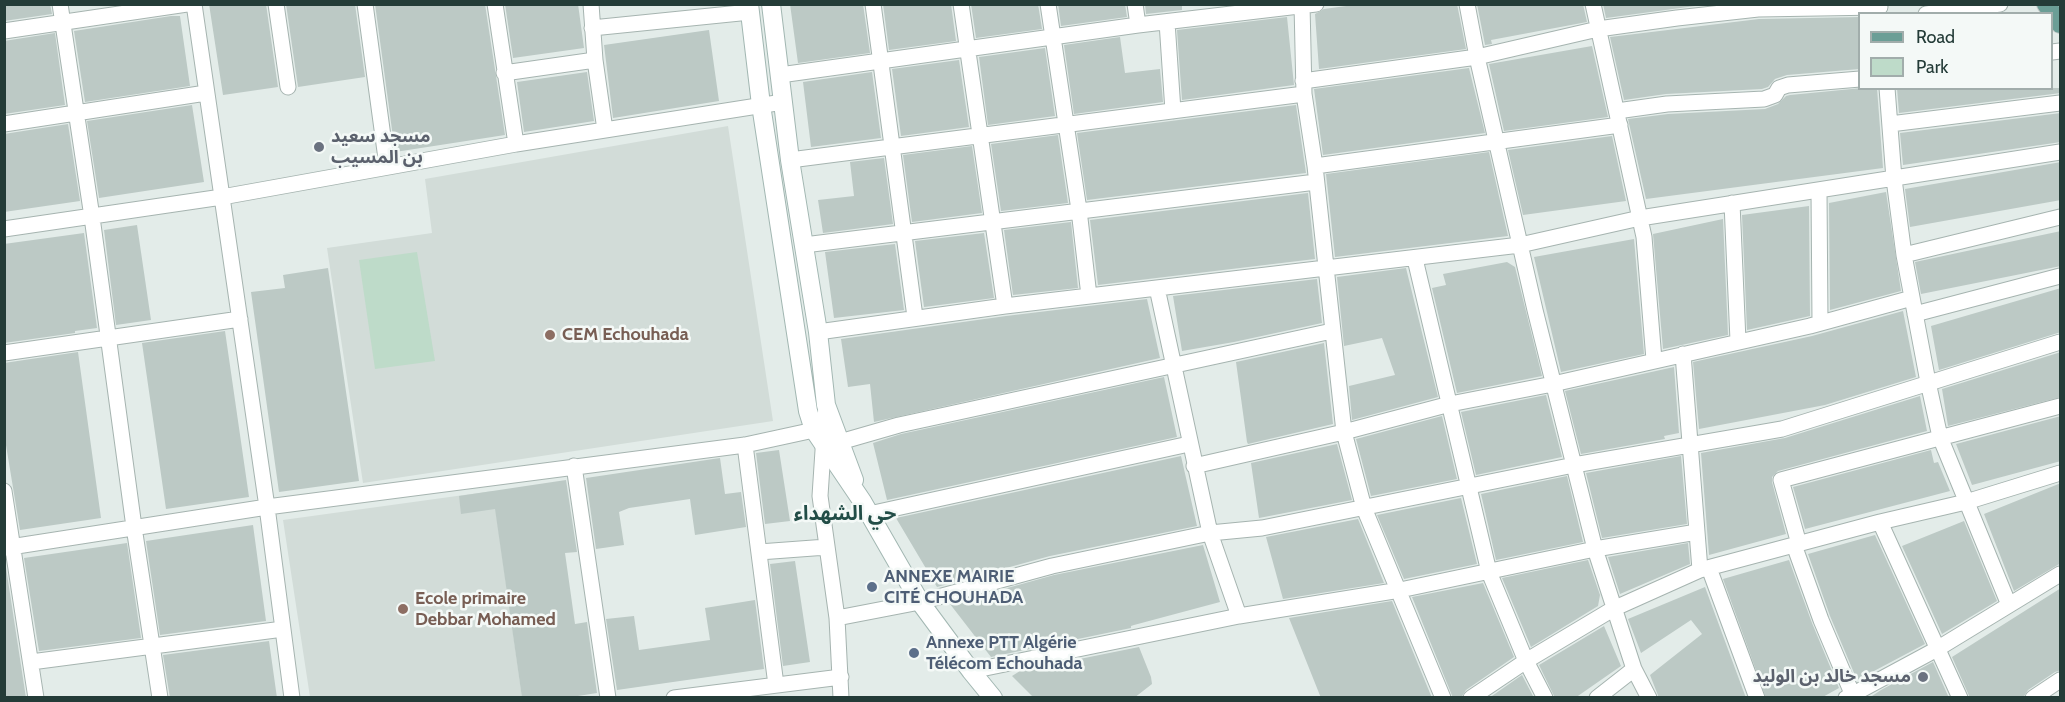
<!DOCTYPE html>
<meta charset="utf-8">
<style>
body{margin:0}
#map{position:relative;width:2065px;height:702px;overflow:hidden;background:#e3ece9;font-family:Cabin,sans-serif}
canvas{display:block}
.frame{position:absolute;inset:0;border:6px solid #243c38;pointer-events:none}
.legend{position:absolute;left:1858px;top:12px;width:195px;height:78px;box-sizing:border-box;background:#f4f9f7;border:2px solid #a1adab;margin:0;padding:8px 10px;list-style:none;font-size:18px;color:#243c38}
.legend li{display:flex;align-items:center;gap:12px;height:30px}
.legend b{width:30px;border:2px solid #a1adab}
</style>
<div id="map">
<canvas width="2065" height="702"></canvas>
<div class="frame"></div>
<ul class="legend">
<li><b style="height:8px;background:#6b9e96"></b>Road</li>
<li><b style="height:16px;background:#bedbc9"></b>Park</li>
</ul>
</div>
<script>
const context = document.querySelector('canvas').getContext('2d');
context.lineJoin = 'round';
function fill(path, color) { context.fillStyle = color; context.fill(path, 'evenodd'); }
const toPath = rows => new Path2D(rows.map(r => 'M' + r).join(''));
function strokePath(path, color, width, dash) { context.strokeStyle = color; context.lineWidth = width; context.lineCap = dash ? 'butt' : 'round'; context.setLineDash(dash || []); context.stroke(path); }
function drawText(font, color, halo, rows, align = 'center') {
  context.font = font + ' Cabin,"Noto Sans Arabic",sans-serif'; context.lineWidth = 5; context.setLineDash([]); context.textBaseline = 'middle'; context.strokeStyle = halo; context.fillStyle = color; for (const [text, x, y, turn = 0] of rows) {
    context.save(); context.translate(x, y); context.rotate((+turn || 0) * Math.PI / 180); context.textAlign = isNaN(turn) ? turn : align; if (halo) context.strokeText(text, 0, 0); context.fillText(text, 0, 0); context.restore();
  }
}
const built = toPath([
 [728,126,773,421,363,483,327,248,432,233,425,179],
 [493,491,522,697,310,697,283,520]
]);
const green = toPath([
 [417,252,435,361,375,369,359,260]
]);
const building = toPath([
 [4,4,50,4,52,14,4,21],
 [209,4,266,4,278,87,223,95],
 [286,4,355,4,365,77,298,87],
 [375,4,485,4,505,135,395,152],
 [505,4,578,4,584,48,513,58],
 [790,4,863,4,870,53,798,63],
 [883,4,951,4,956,41,889,50],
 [971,4,1038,4,1042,29,976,38],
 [1058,4,1125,4,1127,17,1061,26],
 [1145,4,1182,4,1182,10,1146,14],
 [1361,4,1457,4,1466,49,1319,69,1315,14,1324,9],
 [1477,4,1583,4,1587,22,1491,40,1492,44,1485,45],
 [1603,4,1710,4,1606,18],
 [171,16,180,16,190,86,85,102,74,31],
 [1287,17,1294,85,1182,100,1177,30],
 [1860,17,1860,69,1787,75,1775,79,1768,87,1762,89,1666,94,1624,100,1610,37,1759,19],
 [709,30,719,101,613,118,604,45],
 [55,33,65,105,4,114,4,41],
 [1120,37,1125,73,1160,69,1163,102,1074,114,1064,45],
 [1592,46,1608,117,1504,131,1489,64],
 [1045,48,1055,116,988,125,979,57],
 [959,60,969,127,901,136,892,69],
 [1469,68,1485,133,1323,155,1314,89],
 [587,72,594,121,524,132,517,82],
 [872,72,881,138,811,147,803,82],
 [1862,88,1877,88,1883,168,1646,199,1628,119,1668,114,1765,109,1778,104,1786,96,1790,95],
 [1897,88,2061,88,2061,93,1899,113],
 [192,105,204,182,99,198,87,121],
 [1296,105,1306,173,1087,200,1077,133],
 [2061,113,2061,142,1903,165,1900,133],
 [68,124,80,201,4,212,4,134],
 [1058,135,1068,203,1001,211,991,144],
 [1612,136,1626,201,1523,215,1508,150],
 [972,146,982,213,912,222,903,155],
 [1489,152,1508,236,1335,257,1326,174],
 [884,158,893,224,823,233,818,200,854,196,850,162],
 [2061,162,2061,200,1910,227,1905,189],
 [1886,192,1901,291,1830,310,1829,203],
 [1308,193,1315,259,1098,285,1090,220],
 [1809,206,1810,316,1747,330,1742,215],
 [1723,219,1728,335,1663,349,1653,234],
 [1071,222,1078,288,1013,295,1004,230],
 [137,225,151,320,116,325,104,230],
 [2061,231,2061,266,1921,294,1915,262],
 [84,233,97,328,75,331,75,333,4,343,4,244],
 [984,233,994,298,924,307,915,241],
 [1634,239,1644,354,1561,372,1534,257],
 [895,244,904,310,834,318,825,252],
 [1507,262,1515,267,1542,376,1457,393,1432,288,1446,285,1443,274],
 [328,268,359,481,279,492,251,292,285,288,283,275],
 [1406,268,1438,397,1352,420,1349,386,1395,375,1382,338,1344,346,1337,277],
 [1317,279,1322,323,1234,342,1182,351,1173,296],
 [2061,288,2061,332,1939,370,1931,326],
 [1147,299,1160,358,874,422,870,384,848,387,841,339,1006,316],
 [1903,311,1916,377,1825,405,1699,429,1693,362,1812,336],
 [225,331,249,497,166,509,142,343],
 [1324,343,1333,424,1248,444,1247,442,1236,362],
 [78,352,101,518,20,530,4,433,4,363],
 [2061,352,2061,397,1948,426,1942,389],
 [1674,367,1679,433,1664,436,1665,439,1581,454,1565,391],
 [1164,377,1177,437,887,500,873,443,901,434],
 [1546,395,1562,457,1476,475,1461,412],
 [1920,396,1927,431,1778,471,1772,477,1772,482,1786,534,1709,555,1701,453,1785,438],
 [1442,416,1457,479,1371,496,1356,439],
 [2061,416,2061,461,1972,485,1956,444],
 [1337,444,1352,500,1259,518,1251,463],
 [779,450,790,521,765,524,756,453],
 [1931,450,1934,463,1938,462,1950,491,1805,529,1793,487],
 [1181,456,1197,526,1050,556,937,587,896,518],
 [1681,456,1687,524,1602,538,1586,473],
 [720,458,725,494,741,492,746,527,695,535,690,499,629,508,619,512,624,545,596,549,586,478],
 [1567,476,1583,542,1496,560,1481,494],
 [566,480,577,552,565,553,575,624,587,622,597,693,565,698,522,698,495,509,461,514,459,496],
 [2061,483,2061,563,2014,591,1984,514],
 [1461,498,1477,564,1404,579,1377,515],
 [1358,519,1384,583,1283,599,1266,537],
 [1964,521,1997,601,1942,634,1902,546],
 [253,525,266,621,160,635,146,541],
 [1875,535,1925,644,1857,680,1830,616,1808,554],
 [127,543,141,638,39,651,24,558],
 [1688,543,1690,564,1620,594,1608,557],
 [1203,545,1220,602,1134,625,1131,626,1131,628,991,657,950,604,1054,575],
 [1588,560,1600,595,1598,606,1531,647,1502,578],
 [1789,560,1812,623,1839,688,1821,698,1766,698,1723,579],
 [4,561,5,561,26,698,4,698],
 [795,561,810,662,783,666,770,564],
 [1483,583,1514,657,1466,690,1461,698,1453,698,1412,597],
 [1705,587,1746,698,1659,698,1650,675,1702,634,1691,620,1641,653,1628,619],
 [2061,588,2061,670,2055,672,2028,690,2023,698,1970,698,1952,657],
 [755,600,764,669,617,690,606,619,634,616,639,650,710,640,705,608],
 [1392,601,1432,698,1321,698,1289,618],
 [1604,626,1621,666,1575,698,1555,698,1539,665],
 [269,641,277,698,170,698,163,655],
 [1139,647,1151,677,1152,684,1134,698,1034,698,1012,676,1020,671],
 [1933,662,1949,698,1869,698,1881,690],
 [1522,675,1534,698,1489,698]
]);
const street = toPath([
 [60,4,92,217,134,527,160,698],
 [194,4,267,507,292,698],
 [276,4,288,87],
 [365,4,387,166],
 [495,4,516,144],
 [591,4,595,60,605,130],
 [873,4,915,317],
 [961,4,1005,306],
 [1048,4,1079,210,1089,296],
 [1135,4,1138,25],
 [1302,4,1304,94,1315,166,1344,432,1364,508,1443,698],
 [1467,4,1477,57,1535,310,1595,549,1634,669,1649,698],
 [1593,4,1644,237,1654,360],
 [1926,14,2000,4],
 [1167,22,1173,111],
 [592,28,750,12],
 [4,31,187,4],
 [2052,52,2060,51],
 [504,73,595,60],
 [780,75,1138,25,1316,4],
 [1303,81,1477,57,1598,29,1677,18,1758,9,1880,7],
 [1887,88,1894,179,1904,255,1928,382,1940,437,2009,605],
 [1617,111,1667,104,1764,99,1775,95,1779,88,1788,85,1860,79],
 [4,124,206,93],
 [1890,124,2060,103],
 [790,160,1304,94],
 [1315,166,1620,125],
 [1819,191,1820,323],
 [1732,203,1738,341],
 [4,229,222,197,516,144,783,102],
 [804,245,1316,182],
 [1904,255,2060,217],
 [1415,259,1489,572,1526,661,1545,698],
 [1157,288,1210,533,1239,616],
 [1915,314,2060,276],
 [818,332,1005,306,1520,245,1640,218,2060,152],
 [4,353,240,319],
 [1683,354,1700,570],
 [826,405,820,496,837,618,841,698],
 [840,442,899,425,1332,331],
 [745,445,776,685],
 [574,466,608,698],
 [1194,466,1344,432,1450,404,1553,384,1810,326,1912,298],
 [4,491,36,698],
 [869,514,1189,444],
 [1880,522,1960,698],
 [1799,544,1781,480,2060,406],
 [1794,545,1821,620,1854,698],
 [4,548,267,507,745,445,814,430],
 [759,552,827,547],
 [1709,568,1757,698],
 [837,618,920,602,1052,566,1210,533,1262,528,1574,465,1782,429,2060,342],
 [31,662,283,629],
 [971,671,1239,616,1400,590,1595,549,1697,532],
 [674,698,841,677],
 [1471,698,1526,661,1613,609,1700,570,1880,522,1966,502,2060,473],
 [1597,698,1634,669],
 [1846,698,1937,649,2060,574],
 [2033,698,2060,680]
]);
const secondary = toPath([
 [749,4,761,105,808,411,814,430,862,501,920,602,971,671,993,698],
 [771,4,790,160,818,332,826,405,854,480]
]);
const primary = toPath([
 [2046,4,2060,24]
]);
const markers = [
 [319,147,6,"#6b7280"],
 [550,335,6,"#8d6e63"],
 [872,587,6,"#5c6f8a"],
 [403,609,6,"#8d6e63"],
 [914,653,6,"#5c6f8a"],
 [1923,677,6,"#6b7280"]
];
const worshipNames = [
 ["مسجد سعيد",331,137],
 ["بن المسيب",331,158],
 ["مسجد خالد بن الوليد",1911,677,"right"]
];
const educationNames = [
 ["CEM Echouhada",562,335],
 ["Ecole primaire",415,599],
 ["Debbar Mohamed",415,620]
];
const serviceNames = [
 ["ANNEXE MAIRIE",884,577],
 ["CITÉ CHOUHADA",884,598],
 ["Annexe PTT Algérie",926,643],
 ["Télécom Echouhada",926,664]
];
const neighbourhoodNames = [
 ["حي الشهداء",845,514]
];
fill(built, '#d2dcd8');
fill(green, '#bedbc9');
fill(building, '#bcc9c5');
strokePath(street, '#a6b4b0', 17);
strokePath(secondary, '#a2b7b2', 20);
strokePath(primary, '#c2c8c7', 20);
strokePath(street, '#fff', 15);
strokePath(secondary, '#fff', 18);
strokePath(primary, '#6b9e96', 18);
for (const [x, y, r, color] of markers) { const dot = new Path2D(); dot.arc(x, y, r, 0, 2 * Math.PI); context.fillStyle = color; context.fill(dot); strokePath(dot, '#f4f9f7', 2); }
drawText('bold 18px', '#5b616d', '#f4f9f7', worshipNames, 'left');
drawText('bold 18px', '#785e54', '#f4f9f7', educationNames, 'left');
drawText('bold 18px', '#4e5e75', '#f4f9f7', serviceNames, 'left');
drawText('bold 20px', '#224d47', '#f4f9f7', neighbourhoodNames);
</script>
